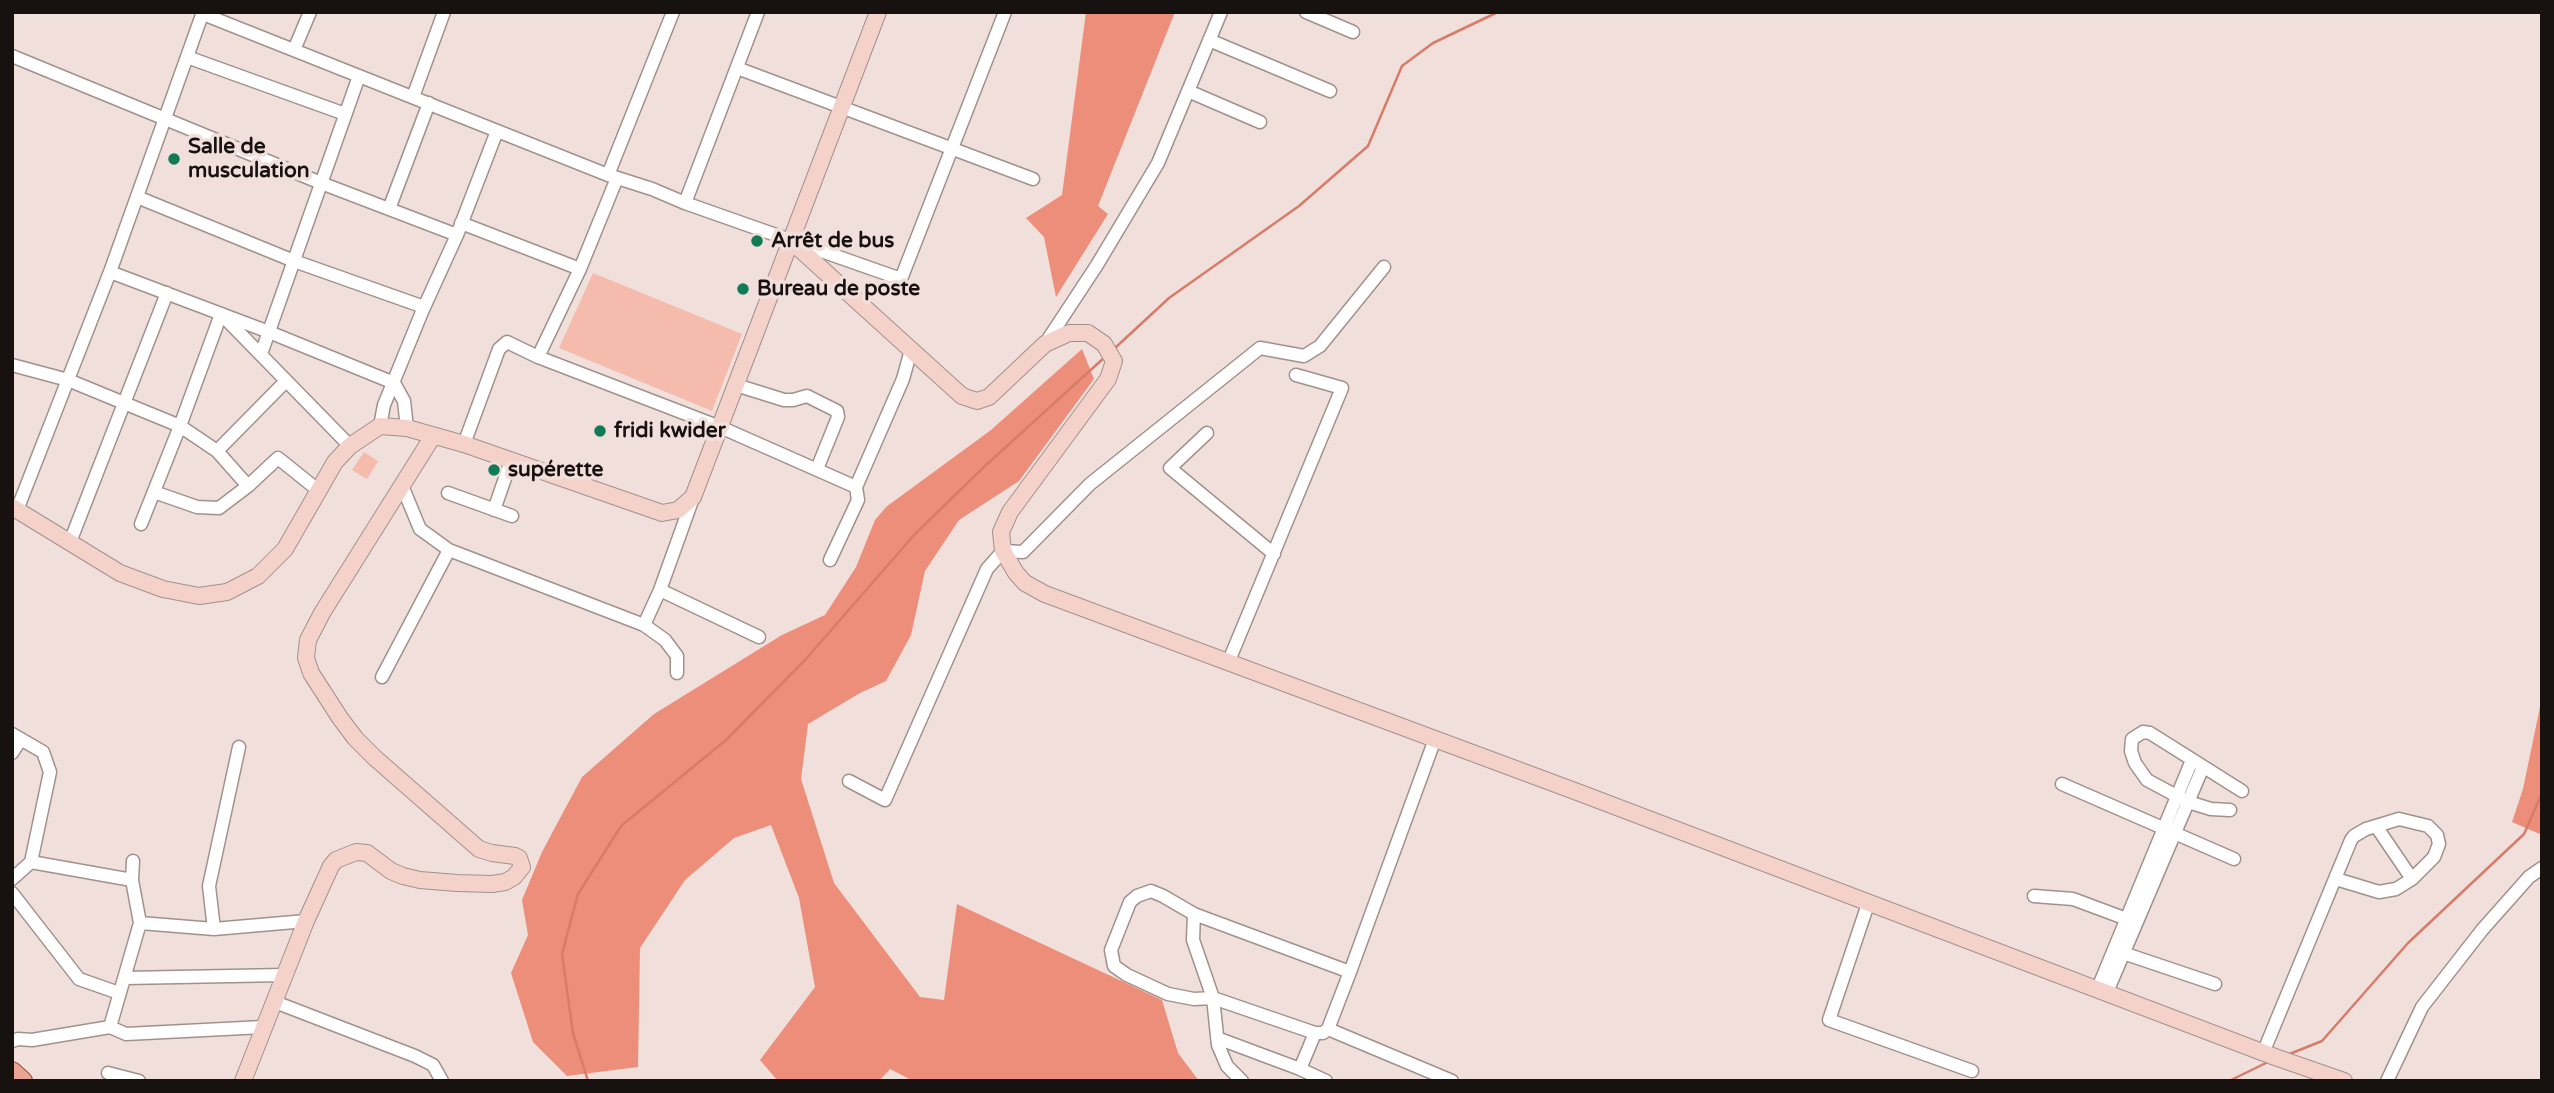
<!DOCTYPE html>
<meta charset="utf-8">
<style>
body{margin:0}
#map{position:relative;width:2554px;height:1093px;overflow:hidden;background:#f1dfdb;font-family:"Varela Round",sans-serif}
canvas{display:block}
.frame{position:absolute;inset:0;border:14px solid #171110;pointer-events:none}
</style>
<div id="map">
<canvas width="2554" height="1093"></canvas>
<div class="frame"></div>
</div>
<script>
const context = document.querySelector('canvas').getContext('2d');
context.lineJoin = 'round';
function fill(path, color) { context.fillStyle = color; context.fill(path, 'evenodd'); }
const toPath = rows => new Path2D(rows.map(r => 'M' + r).join(''));
function strokePath(path, color, width, dash) { context.strokeStyle = color; context.lineWidth = width; context.lineCap = dash ? 'butt' : 'round'; context.setLineDash(dash || []); context.stroke(path); }
function drawText(font, color, halo, rows, align = 'center') {
  context.font = font + ' "Varela Round",sans-serif'; context.lineWidth = 7; context.setLineDash([]); context.textBaseline = 'middle'; context.strokeStyle = halo; context.fillStyle = color; for (const [text, x, y, turn = 0] of rows) {
    context.save(); context.translate(x, y); context.rotate((+turn || 0) * Math.PI / 180); context.textAlign = isNaN(turn) ? turn : align; if (halo) context.strokeText(text, 0, 0); context.fillText(text, 0, 0); context.restore();
  }
}
const green = toPath([
 [593,273,742,334,712,411,559,348],
 [364,452,378,461,367,479,352,470]
]);
const forest = toPath([
 [1086,12,1175,12,1098,206,1108,214,1056,297,1044,237,1026,218,1062,195],
 [1082,349,1094,379,1019,481,959,520,925,571,911,635,886,681,860,693,808,724,801,779,834,883,920,997,944,1000,957,904,1162,1000,1178,1053,1199,1081,913,1081,890,1069,879,1081,778,1081,760,1060,815,987,799,898,771,825,734,838,685,880,640,948,638,1067,567,1076,533,1042,511,973,528,935,522,900,542,852,582,777,654,714,782,635,825,615,856,567,875,520,886,507,991,430],
 [2542,697,2542,835,2512,822,2523,789]
]);
const stream = toPath([
 [1115,348,1169,298,1299,206,1368,146,1402,66,1433,43,1498,12],
 [2287,1055,2322,1041,2408,943,2524,834,2542,793],
 [588,1081,573,1033,562,954,578,894,621,826,726,740,805,660,915,534,986,465,1105,357],
 [2229,1081,2268,1062]
]);
const street = toPath([
 [758,12,685,203,901,279,1005,12],
 [1306,12,1353,32],
 [203,14,608,175,652,189,685,203],
 [1209,40,1330,91],
 [294,50,310,12],
 [12,56,321,183,457,235],
 [187,57,345,114],
 [737,68,1033,179],
 [1188,91,1260,122],
 [413,97,444,12],
 [608,175,673,12],
 [137,197,294,261,424,307,384,405,380,426],
 [389,209,429,103],
 [461,223,580,269],
 [110,272,269,332,394,383,404,401,407,428],
 [421,314,457,235,497,131],
 [1045,344,1097,265,1158,163,1221,12],
 [261,354,359,76],
 [538,357,720,427,856,487,903,379,911,350],
 [12,365,68,380,180,426,217,451],
 [286,381,217,451,248,486,278,458,319,491],
 [736,385,784,400,793,400,807,396,837,411,838,417,817,469],
 [1207,433,1170,468,1274,554],
 [464,444,499,349,507,342,538,357,580,269,617,178],
 [154,492,197,507,219,508,248,486],
 [448,493,512,516],
 [17,510,110,272,203,12],
 [494,510,511,461],
 [141,524,180,426,221,314,350,446],
 [70,542,167,293],
 [449,550,644,625,665,640,677,656,677,673],
 [830,560,858,500,856,487],
 [660,590,759,637],
 [644,625,660,590,693,498],
 [1228,663,1342,388,1296,375],
 [382,677,449,550,420,529,403,488],
 [12,734,43,752,50,772,31,862,12,879],
 [12,753,21,739],
 [849,781,885,800,987,569,1003,551,1023,552,1090,484,1260,348,1304,356,1320,346,1384,267],
 [2062,784,2234,859],
 [2230,810,2211,809,2188,802,2147,780,2135,763,2131,751,2132,739,2143,732,2150,733,2242,791],
 [2376,826,2412,879],
 [31,862,132,880],
 [12,893,79,979,119,993],
 [2034,896,2073,899,2132,921],
 [1868,904,1829,1020,1972,1071],
 [1194,914,1163,896,1151,891,1137,896,1130,902,1111,950,1114,966,1127,975,1168,994,1194,999,1213,998,1315,1033,1323,1033,1328,1029,1350,972],
 [140,923,214,929,306,921],
 [214,929,209,886,239,747],
 [2117,951,2215,984],
 [125,978,284,975],
 [2098,988,2192,760],
 [2107,992,2203,767],
 [275,1002,415,1056,433,1065,442,1081],
 [110,1027,140,923,132,880,133,861],
 [1328,1029,1452,1081],
 [1217,1038,1300,1069,1315,1033],
 [12,1041,18,1039,32,1040,110,1027,126,1034,263,1027],
 [2263,1053,2351,840,2354,836,2366,829,2399,819,2428,826,2437,835,2439,844,2434,857,2412,879,2396,889,2379,892,2336,879],
 [1300,1069,1326,1081],
 [108,1073,139,1081],
 [1242,1081,1227,1066,1218,1045,1213,998,1193,940,1194,914,1350,972,1435,739],
 [2387,1081,2422,1007,2482,930,2529,877,2542,868]
]);
const secondary = toPath([
 [791,241,962,396,977,401,989,397,1045,344,1069,333,1088,333,1104,344,1114,361,1108,379,1010,512,1001,532,1003,551,1016,573,1025,583,1045,594,1580,793,2275,1057,2344,1081],
 [12,507,120,573,163,589,199,596,227,592,258,576,285,549,335,462,350,446,380,426,407,428,464,444,662,513,678,510,693,497,878,12],
 [243,1081,306,921,331,866,336,860,356,852,367,853,391,871,403,876,420,880,457,883,492,884,505,882,514,877,522,867,519,858,515,856,492,853,479,849,375,758,355,738,340,718,311,673,306,658,308,640,322,613,433,436]
]);
const primary = toPath([
 [12,1071,23,1081]
]);
const markers = [
 [174,159,7,"#117b55"],
 [757,241,7,"#117b55"],
 [743,289,7,"#117b55"],
 [600,431,7,"#117b55"],
 [494,470,7,"#117b55"]
];
const poiNames = [
 ["Salle de",188,147],
 ["musculation",188,171],
 ["Arrêt de bus",771,241],
 ["Bureau de poste",757,289],
 ["fridi kwider",614,431],
 ["supérette",508,470]
];
fill(green, '#f5bbad');
fill(forest, '#ec8e7a');
strokePath(stream, '#d77c68', 2.5);
strokePath(street, '#a1918d', 15);
strokePath(secondary, '#a1918d', 18);
strokePath(primary, '#964a3a', 20);
strokePath(street, '#fff', 12);
strokePath(secondary, '#f4d2ca', 16);
strokePath(primary, '#e9a496', 18);
for (const [x, y, r, color] of markers) { const dot = new Path2D(); dot.arc(x, y, r, 0, 2 * Math.PI); context.fillStyle = color; context.fill(dot); strokePath(dot, '#f1dfdb', 2.5); }
drawText('bold 21px', '#171110', '#f1dfdb', poiNames, 'left');
</script>
